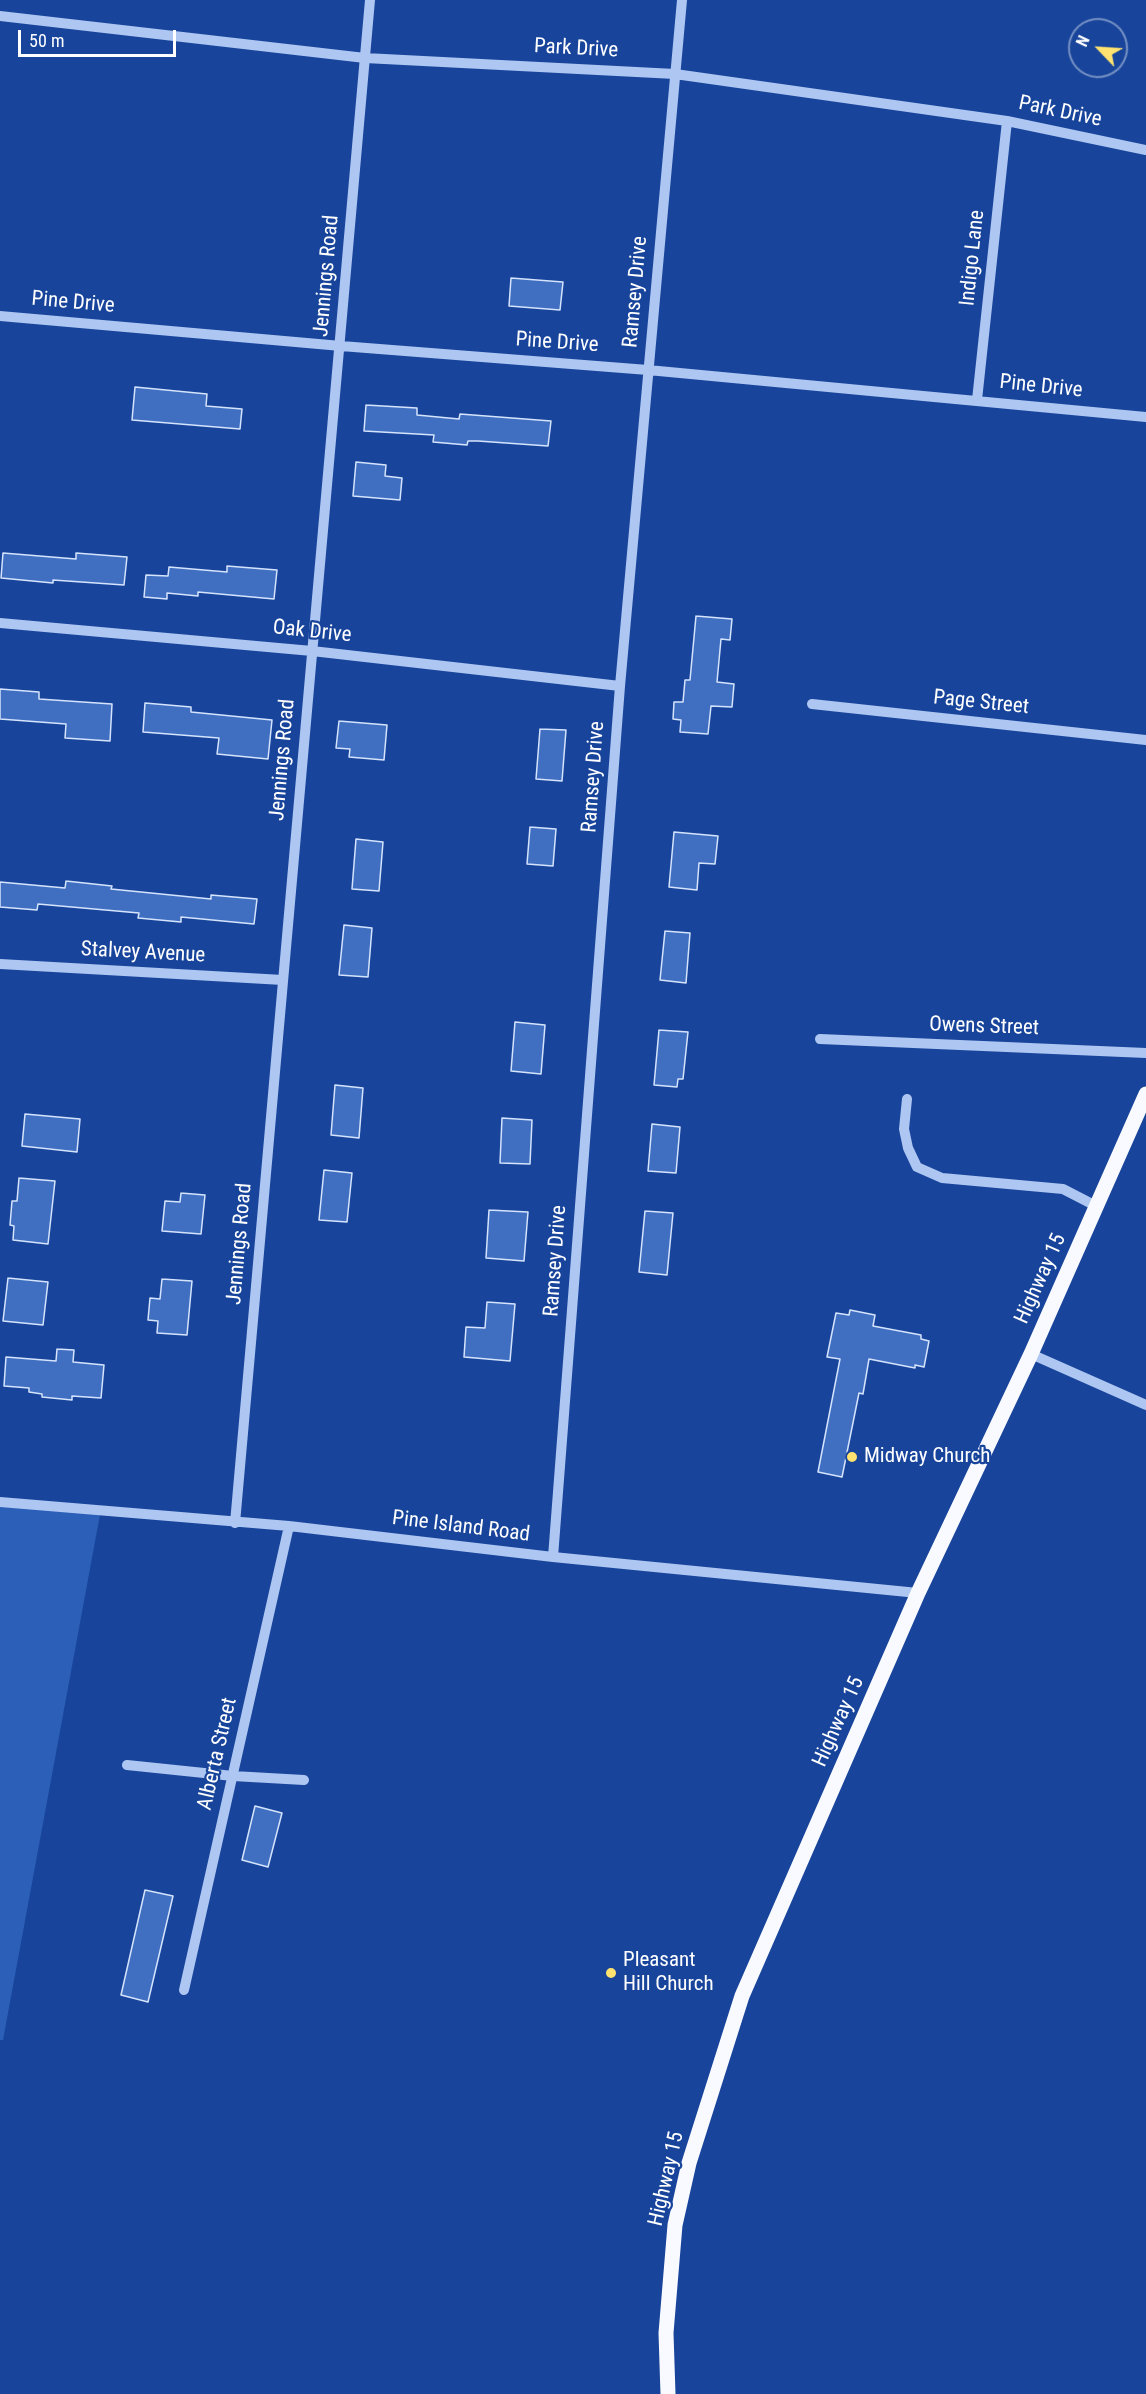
<!DOCTYPE html>
<style>
body{margin:0}
#map{position:relative;width:1146px;height:2394px;overflow:hidden;background:#18459b;font-family:"Roboto Condensed",sans-serif}
canvas{display:block}
.north{position:absolute;left:1068px;top:18px;width:60px;height:60px;box-sizing:border-box;background:#18459b;border:2px solid #748fc3;border-radius:50%;rotate:295deg;font-size:16px;font-weight:700;line-height:24px;text-align:center;color:#fff}
.north::after{content:'';display:block;margin:auto;width:21px;height:27px;background:#ffe26f;clip-path:polygon(50% 0,100% 100%,50% 72%,0 100%)}
.scale{position:absolute;left:18px;top:30px;width:158px;height:27px;box-sizing:border-box;border:3px solid #fff;border-top:0;padding-left:8px;font-size:18px;line-height:21px;white-space:nowrap;color:#fff;-webkit-text-stroke:4px #18459b;paint-order:stroke}
</style>
<div id="map">
<canvas width="1146" height="2394"></canvas>
<div class="north">N</div>
<div class="scale">50 m</div>
</div>
<script>
const context = document.querySelector('canvas').getContext('2d');
context.lineJoin = 'round';
function fill(path, color) { context.fillStyle = color; context.fill(path, 'evenodd'); }
const toPath = rows => new Path2D(rows.map(r => 'M' + r).join(''));
function strokePath(path, color, width, dash) { context.strokeStyle = color; context.lineWidth = width; context.lineCap = dash ? 'butt' : 'round'; context.setLineDash(dash || []); context.stroke(path); }
function drawText(font, color, halo, rows, align = 'center') {
  context.font = font + ' "Roboto Condensed",sans-serif'; context.lineWidth = 4.5; context.setLineDash([]); context.textBaseline = 'middle'; context.strokeStyle = halo; context.fillStyle = color; for (const [text, x, y, turn = 0] of rows) {
    context.save(); context.translate(x, y); context.rotate((+turn || 0) * Math.PI / 180); context.textAlign = isNaN(turn) ? turn : align; if (halo) context.strokeText(text, 0, 0); context.fillText(text, 0, 0); context.restore();
  }
}
const green = toPath([
 [0,1502,101,1509,3,2040,0,2040]
]);
const building = toPath([
 [511,278,563,282,560,310,509,306,511,278],
 [135,387,207,394,206,406,242,409,240,429,132,420,135,387],
 [366,405,417,408,417,415,459,419,460,414,551,421,548,446,478,441,468,441,467,445,433,442,434,435,364,431,366,405],
 [356,462,386,465,385,476,402,478,400,500,353,496,356,462],
 [3,553,76,559,76,553,127,557,124,585,53,580,53,583,1,578,3,553],
 [227,566,277,570,274,599,198,592,198,596,167,593,167,599,144,597,146,575,168,576,169,567,227,572,227,566],
 [696,616,732,619,730,640,721,639,717,682,734,684,732,707,711,706,708,734,680,732,681,720,673,719,674,702,683,702,685,680,690,680,696,616],
 [0,689,39,692,39,699,112,704,110,741,65,738,66,724,0,719,0,689],
 [145,703,191,707,191,712,272,720,268,759,217,754,219,738,143,732,145,703],
 [339,721,387,725,384,760,349,757,350,749,336,748,339,721],
 [540,729,566,730,562,781,536,779,540,729],
 [530,827,556,829,553,866,527,864,530,827],
 [674,832,718,836,715,864,699,863,697,890,669,887,674,832],
 [356,839,383,842,379,891,352,889,356,839],
 [66,881,112,886,111,889,211,899,211,895,257,899,254,924,181,917,181,922,138,918,139,913,38,904,37,910,0,907,0,882,65,888,66,881],
 [344,925,372,928,368,977,339,975,344,925],
 [665,931,690,933,686,983,660,980,665,931],
 [515,1022,545,1025,541,1074,511,1071,515,1022],
 [659,1030,688,1032,683,1079,678,1079,677,1087,654,1085,659,1030],
 [335,1085,363,1088,359,1138,331,1135,335,1085],
 [25,1114,80,1119,77,1152,22,1146,25,1114],
 [502,1118,532,1120,530,1164,500,1163,502,1118],
 [652,1124,680,1127,676,1173,648,1171,652,1124],
 [324,1170,352,1173,347,1222,319,1220,324,1170],
 [19,1178,55,1181,48,1244,13,1240,14,1226,10,1225,12,1201,17,1201,19,1178],
 [181,1193,205,1195,201,1234,162,1231,165,1201,180,1202,181,1193],
 [489,1210,528,1212,524,1261,486,1258,489,1210],
 [645,1211,673,1213,667,1275,639,1272,645,1211],
 [8,1278,48,1282,43,1325,3,1321,8,1278],
 [162,1279,192,1281,187,1335,157,1333,158,1321,148,1320,150,1298,160,1299,162,1279],
 [487,1302,515,1304,510,1361,464,1357,466,1327,485,1328,487,1302],
 [850,1310,875,1315,873,1326,921,1335,921,1339,929,1341,924,1367,915,1365,915,1368,869,1359,863,1394,859,1393,842,1477,818,1472,840,1359,827,1357,836,1313,849,1315,850,1310],
 [57,1349,74,1350,73,1362,104,1365,101,1398,72,1396,72,1400,42,1397,42,1394,29,1392,29,1388,4,1386,6,1357,56,1361,57,1349],
 [255,1806,282,1813,268,1867,242,1860,255,1806],
 [145,1890,173,1896,148,2002,121,1995,145,1890]
]);
const minor = toPath([
 [0,16,365,58,675,74,1007,121,1146,150],
 [0,316,341,346,648,370,1146,417],
 [977,400,1007,121],
 [0,623,312,651,620,686],
 [812,704,1146,740],
 [0,964,283,980],
 [820,1039,1146,1053],
 [907,1099,904,1129,908,1148,917,1167,942,1178,1063,1189,1096,1206],
 [1031,1354,1146,1405],
 [0,1502,289,1526,553,1557,918,1593],
 [235,1523,370,0],
 [553,1557,620,686,682,0],
 [127,1765,233,1776,304,1780],
 [184,1990,289,1526]
]);
const major = toPath([
 [668,2394,666,2333,675,2225,689,2163,742,1996,918,1593,1031,1354,1146,1094]
]);
const markers = [
 [852,1457,6,"#ffe26f"],
 [611,1973,6,"#ffe26f"]
];
const streetNames = [
 ["Park Drive",576,49,3],
 ["Park Drive",1060,112,12],
 ["Indigo Lane",973,258,-84],
 ["Jennings Road",327,276,-85],
 ["Ramsey Drive",636,292,-85],
 ["Pine Drive",73,303,5],
 ["Pine Drive",557,343,4],
 ["Pine Drive",1041,387,6],
 ["Oak Drive",312,632,6],
 ["Page Street",981,703,6],
 ["Jennings Road",283,760,-85],
 ["Ramsey Drive",594,777,-86],
 ["Stalvey Avenue",143,953,3],
 ["Owens Street",984,1027,2],
 ["Jennings Road",240,1244,-85],
 ["Ramsey Drive",556,1261,-86],
 ["Highway 15",1041,1279,-66],
 ["Pine Island Road",461,1527,7],
 ["Highway 15",839,1722,-66],
 ["Alberta Street",218,1754,-77],
 ["Highway 15",667,2179,-77]
];
const poiNames = [
 ["Midway Church",864,1457],
 ["Pleasant",623,1961],
 ["Hill Church",623,1985]
];
fill(green, '#2b5fb8');
fill(building, '#406fc1');
strokePath(building, '#d5e4fc', 1.5);
strokePath(minor, '#aec6f2', 10);
strokePath(major, '#f9faff', 15);
for (const [x, y, r, color] of markers) { const dot = new Path2D(); dot.arc(x, y, r, 0, 2 * Math.PI); context.fillStyle = color; context.fill(dot); strokePath(dot, '#18459b', 2); }
drawText('21px', '#fff', '#18459b', streetNames);
drawText('21px', '#fff', '#18459b', poiNames, 'left');
</script>
